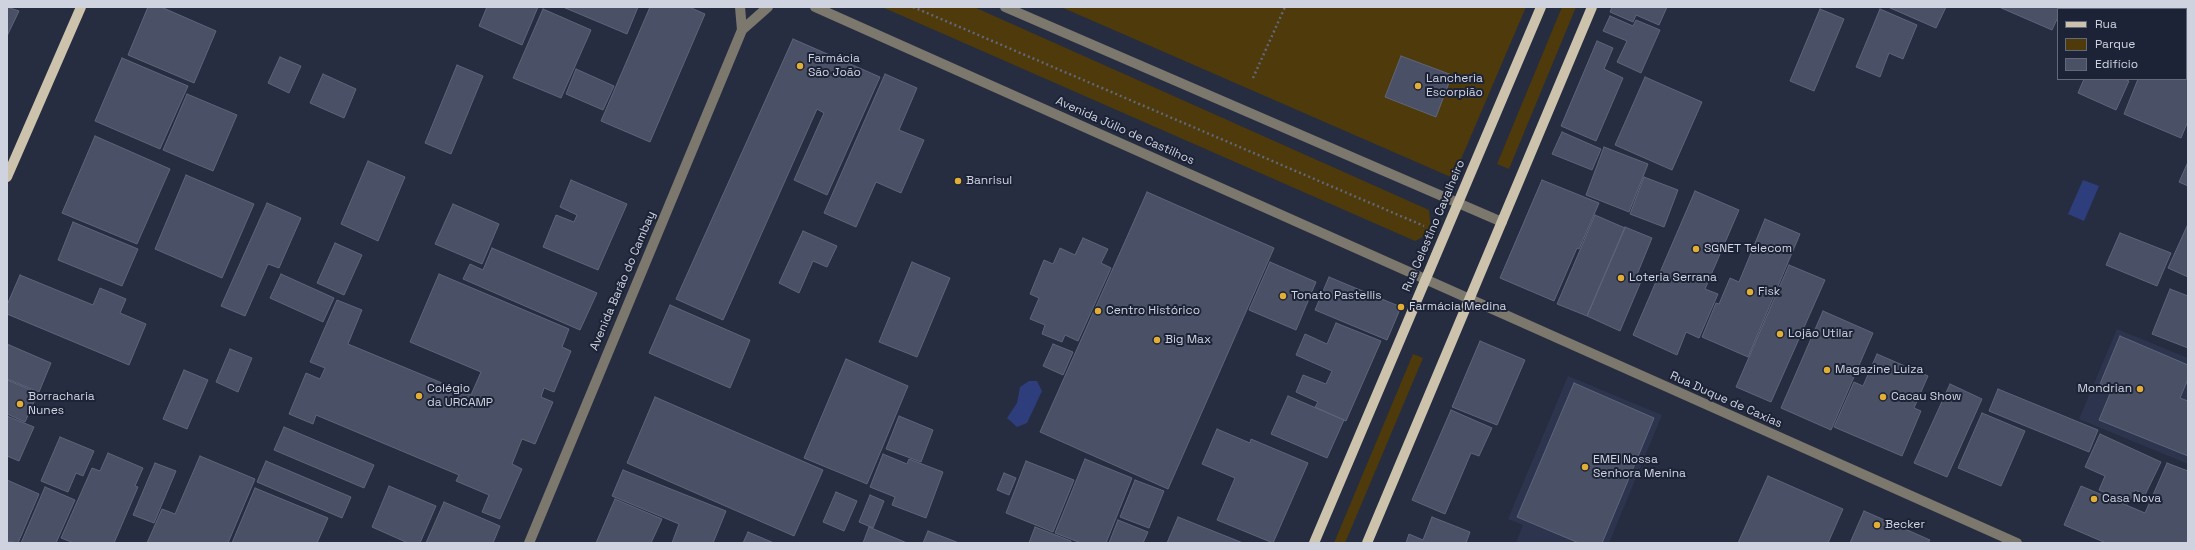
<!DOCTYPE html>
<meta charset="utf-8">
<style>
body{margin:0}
#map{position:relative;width:2195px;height:550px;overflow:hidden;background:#262d40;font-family:"Space Grotesk",sans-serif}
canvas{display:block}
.frame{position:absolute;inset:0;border:8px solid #cfd3e0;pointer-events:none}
.legend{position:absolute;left:2057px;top:8px;width:130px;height:72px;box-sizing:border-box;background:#1d2336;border:1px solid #64697a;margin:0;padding:5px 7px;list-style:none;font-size:12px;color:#cfd3e0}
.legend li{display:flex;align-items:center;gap:8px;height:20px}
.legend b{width:20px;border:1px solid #64697a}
</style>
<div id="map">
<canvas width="2195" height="550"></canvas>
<div class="frame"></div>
<ul class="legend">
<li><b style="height:5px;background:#cdc3ad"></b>Rua</li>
<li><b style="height:11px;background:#4e3a0a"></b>Parque</li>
<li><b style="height:11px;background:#4a5166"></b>Edifício</li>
</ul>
</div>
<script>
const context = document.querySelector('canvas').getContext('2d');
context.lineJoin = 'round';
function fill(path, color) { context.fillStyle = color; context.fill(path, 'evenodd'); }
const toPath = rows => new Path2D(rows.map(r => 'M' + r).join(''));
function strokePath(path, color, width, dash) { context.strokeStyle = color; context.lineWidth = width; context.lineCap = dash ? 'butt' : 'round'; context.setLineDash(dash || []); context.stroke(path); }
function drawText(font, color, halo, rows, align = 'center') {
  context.font = font + ' "Space Grotesk",sans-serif'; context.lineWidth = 4; context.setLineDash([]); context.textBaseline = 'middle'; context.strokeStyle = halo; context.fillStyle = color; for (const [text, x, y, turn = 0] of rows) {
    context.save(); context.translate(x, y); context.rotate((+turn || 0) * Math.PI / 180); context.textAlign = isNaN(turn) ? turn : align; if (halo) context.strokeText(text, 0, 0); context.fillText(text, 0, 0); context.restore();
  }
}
const built = toPath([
 [2117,329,2188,358,2188,464,2079,419],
 [1568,376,1662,415,1609,543,1516,543,1523,525,1508,519]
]);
const green = toPath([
 [882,7,974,7,1429,210,1431,229,1425,236,1415,241],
 [1061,7,1526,7,1453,178],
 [1562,7,1576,7,1509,169,1497,164],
 [1413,354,1423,358,1345,543,1334,543]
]);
const water = toPath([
 [2083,180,2099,186,2084,221,2068,214],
 [1029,381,1037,381,1042,391,1027,423,1017,427,1007,418,1017,403,1020,387]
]);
const building = toPath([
 [7,7,19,11,7,36,7,7],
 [148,7,161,7,216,31,194,83,128,55,148,7],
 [487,7,538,7,522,45,479,26,487,7],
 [563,7,638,7,627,34,563,7],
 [650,7,689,7,705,14,650,142,601,121,650,7],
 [1612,7,1667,7,1659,25,1636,15,1633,22,1610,12,1612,7],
 [1888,7,1946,7,1936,28,1888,7],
 [1999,7,2062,7,2058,9,2058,17,2052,30,1999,7],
 [2096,7,2118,7,2117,9,2101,9,2096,7],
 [2120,7,2164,7,2164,9,2119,9,2120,7],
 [543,9,591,30,561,98,513,78,543,9],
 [1820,9,1844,19,1814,91,1790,81,1820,9],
 [1880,9,1917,25,1903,59,1889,53,1880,77,1856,67,1880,9],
 [1610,16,1633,26,1636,20,1660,30,1641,73,1617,62,1627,41,1603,31,1610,16],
 [2186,19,2188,19,2188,121,2181,138,2124,114,2138,79,2186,79,2186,19],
 [793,39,880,77,827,195,794,180,824,113,817,109,723,320,676,299,793,39],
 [1597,41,1613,48,1604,69,1623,78,1596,141,1561,126,1597,41],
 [1401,56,1452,75,1436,117,1385,97,1401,56],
 [280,57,301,66,289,93,268,83,280,57],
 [122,58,188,86,160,149,95,121,122,58],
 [457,65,483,76,451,154,425,143,457,65],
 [576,69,614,86,603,110,566,94,576,69],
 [323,74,356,89,344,118,310,103,323,74],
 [885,74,917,88,899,130,924,140,901,193,876,182,856,227,824,213,885,74],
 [1645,77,1702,102,1672,170,1615,145,1645,77],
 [2084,79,2124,79,2129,81,2116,110,2078,93,2084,79],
 [187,94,237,115,213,171,163,150,187,94],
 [1562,132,1601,149,1592,170,1552,154,1562,132],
 [95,136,170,169,137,244,62,213,95,136],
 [1604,147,1648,164,1629,212,1586,195,1604,147],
 [368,161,405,177,378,241,341,224,368,161],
 [2188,162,2188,186,2179,182,2188,162],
 [186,175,254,204,222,278,155,249,186,175],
 [1644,177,1678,190,1664,227,1630,214,1644,177],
 [571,180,627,204,598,270,543,247,556,215,574,222,577,215,560,207,571,180],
 [1542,180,1599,203,1579,249,1577,248,1554,301,1500,278,1542,180],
 [1695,191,1739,210,1705,289,1718,294,1699,338,1686,332,1677,355,1633,335,1695,191],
 [1147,192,1274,248,1168,489,1040,432,1147,192],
 [267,203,301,218,279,268,268,264,245,316,221,306,267,203],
 [453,204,499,224,482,264,435,244,453,204],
 [1595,215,1625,228,1587,316,1557,304,1595,215],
 [1765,219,1800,234,1748,357,1702,337,1716,303,1719,304,1730,278,1739,282,1765,219],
 [73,222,138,249,122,286,58,260,73,222],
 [2188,224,2188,277,2168,268,2188,224],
 [1625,227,1652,238,1636,277,1642,279,1620,331,1587,316,1625,227],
 [803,231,837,246,827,267,813,261,799,293,779,283,803,231],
 [2120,233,2171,253,2157,286,2106,265,2120,233],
 [1083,238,1108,249,1101,263,1111,268,1078,341,1065,335,1062,342,1042,334,1045,325,1030,319,1039,298,1030,294,1044,260,1053,264,1060,248,1075,255,1083,238],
 [335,243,362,255,344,295,317,283,335,243],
 [492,248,597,293,580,330,463,279,470,264,483,270,492,248],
 [912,262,950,278,917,357,879,342,912,262],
 [1270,262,1316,282,1296,330,1249,310,1270,262],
 [1789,265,1825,280,1771,402,1736,387,1789,265],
 [281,274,334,298,323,322,270,298,281,274],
 [439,274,569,329,562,347,571,351,554,392,544,388,541,397,553,402,535,444,522,439,512,464,522,469,500,519,482,512,489,495,456,481,459,475,316,415,313,424,289,414,306,373,320,379,325,368,310,362,337,300,362,310,348,344,471,395,481,372,410,342,439,274],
 [20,275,93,305,100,288,126,299,120,313,146,324,129,365,7,314,7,305,20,275],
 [1329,277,1401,307,1387,340,1315,310,1329,277],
 [2170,289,2188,296,2188,348,2152,334,2170,289],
 [670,305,750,340,730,388,649,353,670,305],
 [1823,311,1873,333,1831,430,1781,408,1823,311],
 [1336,323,1381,341,1346,421,1315,407,1318,402,1296,392,1303,375,1326,384,1332,371,1296,355,1305,334,1327,344,1336,323],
 [2120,336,2188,365,2188,379,2180,398,2188,401,2188,456,2099,420,2112,389,2100,384,2120,336],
 [1480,341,1525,360,1497,425,1452,407,1480,341],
 [7,344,51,363,39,392,7,379,7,344],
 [1053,344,1073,352,1063,375,1043,366,1053,344],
 [230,349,252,358,238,392,216,382,230,349],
 [1877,354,1928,376,1914,408,1921,411,1902,456,1834,427,1854,382,1863,386,1877,354],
 [846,359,908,386,867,484,804,458,846,359],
 [184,370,208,380,187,429,163,419,184,370],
 [7,380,38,393,25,422,7,414,7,380],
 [1574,383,1654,418,1602,543,1579,543,1517,517,1574,383],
 [1950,384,1982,399,1947,477,1914,463,1950,384],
 [1998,389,2098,430,2089,452,1989,411,1998,389],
 [1288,396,1344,420,1327,458,1271,434,1288,396],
 [655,397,823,470,794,536,627,463,655,397],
 [1451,410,1492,428,1479,456,1471,453,1445,514,1412,500,1451,410],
 [1982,413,2025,431,2001,486,1958,468,1982,413],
 [7,416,34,427,19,461,7,456,7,416],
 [899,416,933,430,921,462,886,449,899,416],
 [284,427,374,465,364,488,274,450,284,427],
 [1217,429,1250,443,1251,439,1308,463,1273,543,1217,520,1235,478,1202,464,1217,429],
 [2100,434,2161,462,2145,495,2135,490,2128,504,2099,490,2105,476,2085,467,2100,434],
 [60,437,94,451,83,476,76,473,68,492,41,481,60,437],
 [108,453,143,468,135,486,138,487,114,543,74,543,61,538,92,468,100,471,108,453],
 [883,454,907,464,909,459,943,472,926,518,892,505,895,497,870,487,883,454],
 [200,456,255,479,228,543,147,543,162,509,175,514,200,456],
 [1085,459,1132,478,1106,543,1081,543,1055,533,1085,459],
 [266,461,351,497,342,518,257,482,266,461],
 [1026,461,1074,480,1053,532,1006,513,1026,461],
 [155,463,176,471,154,523,133,515,155,463],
 [2167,463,2188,471,2188,543,2106,543,2064,525,2081,486,2145,513,2167,463],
 [623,470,726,511,713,543,672,543,679,524,612,496,623,470],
 [1004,473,1016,478,1009,495,997,490,1004,473],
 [1768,476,1843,509,1828,543,1738,543,1768,476],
 [7,480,39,494,18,543,7,541,7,480],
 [1135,480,1164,491,1149,528,1120,517,1135,480],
 [389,486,436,506,420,543,408,543,372,527,389,486],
 [45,487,75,500,56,543,21,543,45,487],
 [255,488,328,518,317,543,232,543,255,488],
 [836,492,857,501,844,531,823,522,836,492],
 [870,495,884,501,873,528,859,522,870,495],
 [615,499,662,519,651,543,596,543,615,499],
 [444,502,500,526,493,543,426,543,444,502],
 [1864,511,1930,540,1928,543,1850,543,1864,511],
 [1178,517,1243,543,1167,543,1178,517],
 [1432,517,1470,532,1466,543,1406,543,1409,534,1423,540,1432,517],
 [1118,520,1148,532,1143,543,1109,543,1118,520],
 [869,527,907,543,863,543,869,527],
 [1035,527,1071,541,1071,543,1029,543,1035,527],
 [928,531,959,543,923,543,928,531],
 [748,532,774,543,743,543,748,532]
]);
const path = toPath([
 [913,7,1424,226],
 [1253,78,1285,7]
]);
const minor = toPath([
 [740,7,742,30],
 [815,7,2017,543],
 [1005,7,1502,222],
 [529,543,742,30,768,7]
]);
const major = toPath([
 [7,177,81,7],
 [1314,543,1541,7],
 [1367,543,1592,7]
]);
const markers = [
 [800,66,4,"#e2ae34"],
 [1418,86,4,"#e2ae34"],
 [958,181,4,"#e2ae34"],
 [1696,249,4,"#e2ae34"],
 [1621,278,4,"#e2ae34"],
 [1750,292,4,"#e2ae34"],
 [1283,296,4,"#e2ae34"],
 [1401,307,4,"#e2ae34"],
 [1098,311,4,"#e2ae34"],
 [1780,334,4,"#e2ae34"],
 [1157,340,4,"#e2ae34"],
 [1827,370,4,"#e2ae34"],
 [2140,389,4,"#e2ae34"],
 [419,396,4,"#e2ae34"],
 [1883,397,4,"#e2ae34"],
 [20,404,4,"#e2ae34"],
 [1585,467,4,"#e2ae34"],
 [2094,499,4,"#e2ae34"],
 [1877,525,4,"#e2ae34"]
];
const poiNames = [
 ["Farmácia",808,59],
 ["São João",808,73],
 ["Lancheria",1426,79],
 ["Escorpião",1426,93],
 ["Banrisul",966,181],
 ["SGNET Telecom",1704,249],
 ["Loteria Serrana",1629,278],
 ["Fisk",1758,292],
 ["Tonato Pastellis",1291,296],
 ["Farmácia Medina",1409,307],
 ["Centro Histórico",1106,311],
 ["Lojão Utilar",1788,334],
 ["Big Max",1165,340],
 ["Magazine Luiza",1835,370],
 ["Colégio",427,389],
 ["da URCAMP",427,403],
 ["Mondrian",2132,389,"right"],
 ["Borracharia",28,397],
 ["Nunes",28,411],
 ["Cacau Show",1891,397],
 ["EMEI Nossa",1593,460],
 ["Senhora Menina",1593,474],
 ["Casa Nova",2102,499],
 ["Becker",1885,525]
];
const streetNames = [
 ["Avenida Júlio de Castilhos",1125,131,24],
 ["Rua Celestino Cavalheiro",1434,226,-67],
 ["Avenida Barão do Cambay",623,281,-67],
 ["Rua Duque de Caxias",1726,400,24]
];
fill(built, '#2d344e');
fill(green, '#4e3a0a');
fill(water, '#2e3d7c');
fill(building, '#4a5166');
strokePath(building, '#5d657b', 1);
strokePath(path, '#616778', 2.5, [2, 3]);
strokePath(minor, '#7d786e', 10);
strokePath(major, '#cdc3ad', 10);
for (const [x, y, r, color] of markers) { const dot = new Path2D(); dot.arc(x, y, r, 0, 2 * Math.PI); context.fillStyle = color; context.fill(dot); strokePath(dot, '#1d2336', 1.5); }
drawText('12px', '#cfd3e0', '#1d2336', poiNames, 'left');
drawText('12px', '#cfd3e0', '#1d2336', streetNames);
</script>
